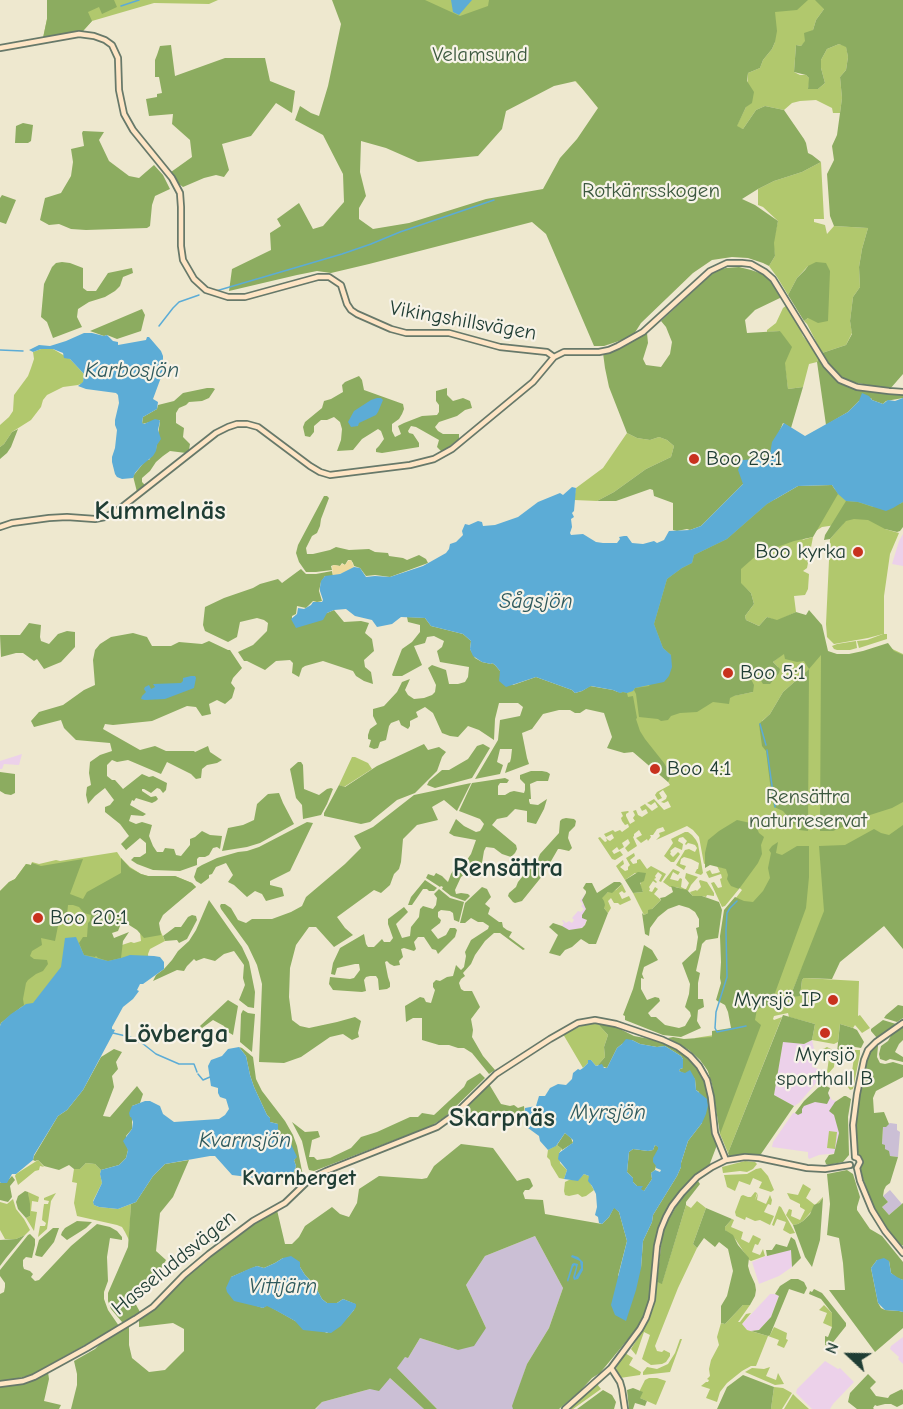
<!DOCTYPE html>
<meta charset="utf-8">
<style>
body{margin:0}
#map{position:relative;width:903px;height:1409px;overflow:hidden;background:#eee8cf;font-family:"Comic Neue",sans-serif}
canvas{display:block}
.north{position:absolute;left:819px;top:1325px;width:60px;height:60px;-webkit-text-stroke:4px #f7f3e8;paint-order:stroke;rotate:292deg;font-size:16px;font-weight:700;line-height:24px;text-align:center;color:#1f3d34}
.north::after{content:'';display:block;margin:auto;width:21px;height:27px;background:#1f3d34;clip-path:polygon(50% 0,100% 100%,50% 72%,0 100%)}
</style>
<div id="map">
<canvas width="903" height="1409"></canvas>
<div class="north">N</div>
</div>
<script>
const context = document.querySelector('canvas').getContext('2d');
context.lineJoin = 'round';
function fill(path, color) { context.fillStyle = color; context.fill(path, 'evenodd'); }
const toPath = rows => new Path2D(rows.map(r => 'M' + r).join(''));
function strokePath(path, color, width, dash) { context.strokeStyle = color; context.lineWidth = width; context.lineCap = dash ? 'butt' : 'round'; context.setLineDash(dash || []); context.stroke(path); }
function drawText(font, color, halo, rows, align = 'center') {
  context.font = font + ' "Comic Neue",sans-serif'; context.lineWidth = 4.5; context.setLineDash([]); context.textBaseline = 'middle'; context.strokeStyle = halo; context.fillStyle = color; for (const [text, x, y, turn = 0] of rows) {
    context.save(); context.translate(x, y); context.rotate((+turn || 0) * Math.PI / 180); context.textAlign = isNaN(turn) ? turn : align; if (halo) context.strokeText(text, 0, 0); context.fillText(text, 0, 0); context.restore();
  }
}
const built = toPath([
 [903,534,903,566,892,564,899,541],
 [22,754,19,765,4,764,2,769,0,769,0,761],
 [587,892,590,910,584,927,569,931,562,926,564,923,562,921,563,920,566,923,569,921,572,923,574,920,572,918,578,911,581,912,584,909,581,906,583,904,580,901],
 [812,1040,814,1049,812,1067,822,1070,817,1082,799,1103,794,1106,774,1095,783,1041,804,1044],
 [822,1084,830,1088,828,1093,832,1100,837,1101,846,1096,847,1152,819,1155,809,1159,808,1157,808,1152,772,1147,773,1142,793,1113,796,1113,804,1101],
 [791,1249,792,1267,779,1276,759,1284,752,1262,766,1256],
 [770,1294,775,1294,779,1295,771,1317,759,1330,751,1331,747,1330,742,1324],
 [903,1337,903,1364,898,1359,899,1357,890,1349,891,1346],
 [825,1361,838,1369,840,1368,854,1382,833,1404,830,1409,812,1409,796,1393,797,1389]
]);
const industrial = toPath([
 [890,1123,897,1124,897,1130,900,1132,898,1157,890,1156,882,1144,883,1127],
 [890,1190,902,1204,889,1215,882,1207,888,1202,883,1196],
 [535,1236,563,1288,549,1328,527,1364,513,1406,513,1409,437,1409,397,1368,405,1356,408,1358,420,1338,458,1350,486,1328,466,1285,485,1256],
 [390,1378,424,1409,316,1409,322,1402,370,1389]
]);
const green = toPath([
 [47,0,218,0,209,4,154,3,92,21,83,31,43,38,47,19],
 [353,0,903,0,824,9,816,20,813,30,806,41,801,46,796,45,794,72,800,75,806,75,810,79,808,89,818,89,825,83,821,68,821,60,827,49,839,44,846,46,848,57,846,70,840,77,842,98,840,113,833,113,832,108,816,100,800,101,792,103,784,110,765,106,756,110,743,129,736,127,746,107,748,73,760,68,763,60,772,49,775,42,623,131,553,58],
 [821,162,824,219,814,219,814,222,825,225,827,234,834,226,868,228,862,249,859,267,860,287,853,297,850,321,852,333,846,345,822,353,807,324,804,321,808,318,808,266,797,278,788,295,777,277,769,266,775,256,773,243,778,221,763,207,758,205,758,189,774,181,802,172],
 [787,305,796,320,803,336,819,357,817,362,809,364,803,387,788,389,780,331,767,332,767,330,776,323,783,308],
 [41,349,53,349,70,359,84,374,83,383,78,385,63,387,47,395,43,400,41,407,31,420,12,432,4,444,0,447,0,425,9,417,13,411,14,395,28,376,31,368,34,359,33,352],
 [627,433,637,438,650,440,659,437,667,440,674,446,671,457,646,469,614,492,597,501,574,500,576,488,603,468],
 [903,479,903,526,885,529,899,533,890,554,884,596,884,634,887,634,887,639,859,648,857,641,867,640,883,634,868,638,834,644,827,637,826,624,830,539,843,524,822,527,802,540,813,537,807,568,803,571,809,574,808,589,805,595,794,596,796,612,777,621,767,617,759,626,746,620,745,616,754,604,751,593,740,583,733,696,753,692,751,680,761,670,778,667,773,662,784,653,804,661,815,660,821,654,857,654,888,647,903,654,903,916,802,968,792,992,792,996,800,996,802,980,804,978,859,981,858,1016,860,1015,870,1028,862,1033,855,1025,853,1028,840,1024,838,1042,834,1044,812,1040,815,1024,789,1017,788,1013,774,1016,773,1019,774,1020,782,1017,728,1153,720,1134,715,1090,695,1038,740,1031,733,1006,717,1001,722,982,726,911,742,890,731,881,739,889,725,906,722,907,711,883,714,882,718,888,722,887,720,879,722,878,721,874,709,878,706,872,710,870,712,874,717,873,720,872,717,866,724,868,712,861,704,864,699,837,693,830,687,826,656,840,660,836,659,833,665,831,663,827,657,829,653,835,650,835,651,837,648,841,647,839,641,843,636,838,642,835,639,830,634,834,634,836,633,837,637,846,628,852,625,848,630,843,628,839,622,843,624,847,619,850,617,847,612,851,614,854,620,851,623,855,615,860,612,859,598,838,600,837,605,842,607,841,606,838,608,840,610,841,614,838,612,834,606,837,604,834,613,830,615,832,620,830,622,832,629,827,628,824,625,825,622,821,621,818,623,816,621,812,628,811,629,812,626,814,626,816,630,824,635,821,633,818,635,815,633,811,636,810,638,815,642,817,648,813,646,809,642,811,640,807,645,804,652,811,658,807,655,802,651,805,647,803,654,799,664,810,671,807,668,801,664,803,661,802,666,799,667,796,663,790,659,793,662,798,658,800,655,795,657,792,670,785,657,764,619,745,615,590,748,504],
 [809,669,764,724,762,721,770,714,783,692],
 [856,641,857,648,850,650,837,650,834,649,832,646,837,644],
 [352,757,355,757,368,763,372,769,344,787,339,785],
 [685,832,688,832,692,835,696,840,698,844,703,873,701,875,695,873,697,869,698,869,699,863,691,859,684,857,681,859,680,864,686,866,684,870,676,865,685,850,689,849,695,852,697,848,695,845,692,844,688,843,686,845,685,844,687,841,683,837,679,838,678,841,683,844,682,850,675,847,670,851,671,852,670,854,673,857,678,852,680,854,674,862,671,862,664,856,673,843,671,839],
 [117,852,121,858,130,867,141,874,148,876,175,876,192,883,196,887,165,912,135,914,106,934,119,946,131,942,134,943,141,941,139,924,155,919,165,941,150,949,148,954,149,966,34,1068,0,891,9,882,15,879,26,864,31,865,32,862,39,864,56,860,60,861],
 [634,853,635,856,630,860,633,864,637,863,637,860,640,859,647,869,651,866,666,874,661,882,659,881,662,875,658,872,655,876,656,878,654,879,657,882,656,883,653,881,649,887,650,889,649,891,652,892,655,887,658,889,654,894,661,900,648,913,644,915,633,893,643,892,640,885,644,874,635,873,625,880,616,866,623,860,624,864,620,867,625,871,628,870,628,867,630,865,626,858],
 [673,869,680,872,678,875,673,872,670,879,678,881,680,878,682,879,681,887,685,889,686,889,689,883,685,878,686,873,698,877,691,885,688,891,676,887,670,887,663,882],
 [700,880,707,882,714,893,714,896,707,895,706,897,702,896,693,896,691,894,690,892,696,890,697,891,701,887,699,881],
 [622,884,626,892,624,893,622,891,619,893,622,899,629,896,631,900,620,905,618,903,614,903,611,898,608,901,611,908,608,913,604,908,601,898,608,892,616,890],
 [597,1023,608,1035,604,1047,605,1057,598,1065,596,1066,591,1060,583,1068,563,1034,586,1024],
 [827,1047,833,1050,835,1054,834,1067,828,1074,827,1072,830,1051,821,1050],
 [855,1050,860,1050,860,1054,853,1089,850,1090,848,1087,851,1079],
 [829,1131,837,1132,835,1149,827,1148],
 [557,1145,562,1149,559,1153,560,1163,567,1170,564,1179,559,1178,551,1165,550,1160,547,1157,548,1150],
 [38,1160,44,1167,40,1166,39,1170,35,1171,18,1185,15,1176,16,1174],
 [745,1161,755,1162,757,1164,753,1169,747,1172,740,1171,723,1173,722,1167],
 [86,1163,95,1164,101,1170,100,1174,102,1183,93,1201,94,1205,99,1207,118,1209,131,1204,129,1240,125,1232,122,1227,117,1225,77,1216,74,1203,77,1183,72,1182,74,1169,80,1169],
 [761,1168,768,1176,774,1190,771,1192,759,1188,762,1182,753,1178,750,1185,739,1181,735,1191,727,1187,724,1175,747,1174,756,1169],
 [584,1174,589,1176,590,1183,594,1190,586,1196,582,1197,578,1194,569,1196,565,1195,564,1191,565,1182,569,1180,578,1180],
 [803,1184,811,1189,806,1198,815,1205,823,1197,823,1198,803,1221,798,1224,793,1225,786,1215,789,1209,792,1210,791,1216,800,1220,805,1210,800,1207,800,1204,790,1199,787,1193,798,1195],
 [28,1192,39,1197,38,1202,32,1201,31,1211,37,1212,34,1231,26,1218,30,1216],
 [755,1192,757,1193,755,1200,758,1193,757,1200,766,1204,770,1195,772,1200,771,1205,768,1204,764,1212,774,1216,770,1225,760,1220,755,1221,746,1217,745,1220,736,1216,735,1212,741,1196,743,1195,748,1197,751,1197],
 [56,1193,51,1201,47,1229,38,1237,40,1226,45,1226,46,1223,42,1220,43,1211,44,1204,48,1204,49,1201,44,1200,44,1198],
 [13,1199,16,1209,24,1219,30,1230,25,1235,16,1239,5,1239,0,1230,0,1202,7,1204],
 [697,1201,706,1208,693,1244,697,1248,678,1288,655,1346,657,1351,662,1352,664,1350,670,1353,670,1356,666,1362,662,1364,651,1365,642,1359,650,1335,644,1332,636,1355,631,1349,639,1336,653,1309,657,1282,662,1283,686,1205,691,1208],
 [779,1206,781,1207,795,1233,790,1234,783,1230,786,1222,777,1219,774,1226,772,1225],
 [732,1219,734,1220,731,1227,743,1232,741,1239,749,1243,753,1235,761,1239,758,1245,755,1244,752,1252,760,1255,763,1249,765,1256,751,1261,749,1260,736,1240,725,1230,725,1227],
 [743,1305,750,1305,738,1322,740,1322,746,1314,751,1313,742,1324,747,1330,768,1336,770,1335,774,1327,787,1333,786,1339,788,1340,784,1348,777,1345,779,1340,768,1336,756,1366,751,1366,742,1371,727,1383,720,1392,717,1402,706,1398,710,1389,701,1386,706,1382,708,1382,709,1380,707,1379,710,1376,709,1369,711,1360,719,1345,717,1337,721,1323,725,1324],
 [824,1305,832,1313,832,1327,823,1323,827,1313,819,1310],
 [680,1339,682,1339,670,1372,643,1375,643,1372,647,1367,657,1369,668,1364,675,1353],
 [625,1353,633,1358,629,1365,641,1372,640,1375,620,1378,616,1368],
 [770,1367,766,1376,776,1380,778,1373,784,1384,775,1385,745,1372,752,1368,764,1369],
 [649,1378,657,1378,666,1381,656,1405,640,1398,640,1390,645,1380],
 [597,1384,601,1389,573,1409,568,1409],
 [774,1387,783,1388,792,1393,782,1409,771,1409],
 [793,1394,797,1398,809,1409,784,1409]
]);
const forest = toPath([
 [47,0,114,0,117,7,102,14,99,7,88,12,92,21,83,31,43,38,47,19],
 [332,0,425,0,460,16,488,6,489,0,808,0,797,10,775,12,777,31,775,42,772,49,763,60,760,68,748,73,747,81,754,92,752,103,746,107,737,126,743,129,756,110,765,106,784,110,804,139,806,143,808,153,812,155,821,162,802,172,774,181,758,189,742,199,755,205,778,221,774,243,775,256,769,266,763,263,748,258,732,257,712,260,693,273,641,323,634,334,622,340,604,346,594,346,546,234,532,222,369,264,331,273,317,271,297,275,229,291,232,269,271,250,270,233,281,226,277,219,299,203,313,229,323,226,344,202,343,174,323,135,295,120,300,106,311,113,319,116,328,86,341,24],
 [576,81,598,108,577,139,560,158,543,189,486,199,409,223,373,229,359,219,359,208,366,196,360,172,361,141,386,148,418,162,478,156,502,129,506,111,554,86],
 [815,0,903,0,903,374,890,389,847,381,833,371,822,353,846,345,852,334,850,321,853,297,860,287,859,267,862,249,868,228,834,226,830,216,827,174,834,160,832,146,837,135,840,113,842,98,840,77,846,70,848,57,846,47,839,44,827,49,821,60,821,68,825,83,818,89,808,89,809,78,806,75,794,72,796,45,801,46,805,41,804,33,813,30,816,20,824,9],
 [171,45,175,76,225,58,265,58,270,81,295,91,292,113,276,103,251,136,222,144,229,170,224,177,216,175,204,178,183,187,179,184,171,172,192,157,190,140,172,124,173,114,149,116,146,99,157,97,157,94,162,93,159,77,155,77,155,60,157,55,160,46],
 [23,123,33,125,31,141,28,143,15,143,16,126],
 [83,131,104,132,99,140,109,161,129,176,139,178,154,165,163,175,170,189,155,196,152,205,150,226,147,228,86,230,71,229,59,224,49,225,40,220,45,198,61,193,71,176,73,162,71,149,84,146,82,133],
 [2,195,16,200,6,224,0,222,0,198],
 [62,262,70,263,83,268,83,288,87,291,96,291,108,273,132,268,133,273,123,277,120,286,115,291,105,297,89,302,78,309,77,317,82,327,53,338,47,322,41,317,44,284,52,267,56,263],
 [816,262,826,263,830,271,828,321,818,323,808,318,804,321,788,295,797,278,805,270,808,266],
 [739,267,751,270,763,274,775,286,782,297,755,310,745,320,747,333,780,331,792,347,785,363,788,389,803,387,791,428,783,423,770,454,761,459,743,484,701,526,690,530,687,529,677,531,673,530,673,503,654,496,653,490,650,489,616,501,597,501,614,492,646,469,671,457,674,446,667,440,659,437,650,440,637,438,627,433,609,387,605,368,603,353,629,343,647,333,648,343,643,359,646,365,661,367,670,354,672,342,666,327,661,321,715,271,726,268],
 [142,309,145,315,141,331,117,339,107,335,104,336,90,331],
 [819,357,835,379,843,385,849,387,888,393,903,393,903,398,886,401,883,404,872,400,871,398,859,401,848,412,826,425,817,362],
 [359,376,362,380,364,390,403,404,404,409,402,414,399,419,392,424,392,431,395,437,401,434,398,426,404,423,422,416,437,415,439,412,439,405,436,401,436,391,447,388,447,395,453,401,463,398,470,401,472,408,465,410,457,416,439,422,435,427,438,431,443,434,459,434,459,439,442,452,437,447,439,440,416,427,411,426,408,431,409,433,413,434,419,443,419,447,382,453,376,452,376,449,379,446,384,439,381,431,378,429,362,439,353,450,337,451,341,440,342,429,340,422,334,417,327,420,321,420,314,426,314,432,310,437,305,436,303,427,305,422,322,408,324,401,331,399,343,392,342,385,345,382],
 [207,388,213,388,215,389,209,398,202,401,189,402,186,405,179,408,176,413,176,423,184,428,183,437,190,444,189,450,186,453,170,451,163,456,156,462,150,471,142,478,142,482,145,485,137,492,133,476,146,460,149,460,156,449,160,421,159,420,142,424,143,417,157,409,158,405,174,401,183,393],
 [18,429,11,447,7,453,0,459,0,447,4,444,12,432],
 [832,485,838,494,813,537,794,541,758,554,741,569,741,583,751,593,754,604,745,616,746,620,759,626,767,617,777,620,796,612,806,615,809,610,822,625,828,651,837,654,849,654,863,651,888,643,894,651,903,655,903,802,892,808,870,815,833,831,820,831,821,655,809,669,808,831,799,830,783,811,774,807,770,783,766,751,762,746,759,724,770,714,783,692,809,669,804,661,797,662,785,659,784,654,773,662,780,669,779,673,770,684,763,684,760,679,760,671,751,679,754,685,753,692,734,696,730,698,729,704,713,702,697,712,680,713,671,716,668,720,661,721,658,719,639,717,636,694,634,690,635,688,649,686,671,655,663,648,654,624,667,579,682,568,692,563,694,555,727,539,767,504,798,486],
 [324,496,327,496,329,498,321,519,320,526,317,533,312,536,306,548,307,554,313,554,330,550,336,547,349,550,369,549,375,552,388,553,389,556,403,558,407,560,419,555,426,559,428,563,390,577,375,575,366,576,360,568,354,566,353,563,351,560,348,560,345,565,342,563,340,566,334,565,331,566,332,570,316,572,306,572,299,562,296,553,298,545],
 [846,501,858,502,873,507,900,504,903,502,903,527,900,531,897,532,885,529,868,520,854,519,846,521,830,539,824,540,825,535],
 [301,569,306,574,316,574,332,571,333,576,325,576,321,582,319,591,322,601,317,602,313,601,306,608,297,606,296,614,292,616,292,619,327,613,334,610,344,622,361,621,369,623,365,633,372,639,374,651,364,660,365,667,371,672,373,684,364,681,356,676,353,671,323,661,305,666,302,668,299,677,292,673,293,663,290,660,276,661,265,670,247,661,244,661,238,652,253,645,267,631,268,623,264,620,257,618,240,622,237,637,228,642,205,631,203,625,205,607,224,598,253,588,260,584,278,579,282,583],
 [407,617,425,618,431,626,463,634,471,641,470,649,475,658,482,662,491,664,492,663,495,665,500,671,501,675,513,685,536,677,572,690,575,693,582,691,590,686,613,690,620,693,623,692,627,693,628,697,633,696,637,718,636,719,640,731,645,739,664,763,671,775,668,782,633,752,624,753,607,748,612,737,604,713,586,709,580,713,575,713,570,710,559,710,543,714,532,729,522,733,527,758,529,764,505,773,508,763,510,762,511,758,512,749,500,749,497,762,503,765,500,774,475,779,498,740,500,720,520,716,523,707,518,703,499,703,495,719,494,740,479,730,468,726,458,737,450,736,442,733,433,713,425,707,416,712,418,717,410,721,410,726,408,729,401,725,399,720,391,723,389,726,386,740,380,742,378,748,374,749,369,747,371,740,368,739,368,735,370,729,377,724,373,716,373,709,384,706,397,692,402,682,410,679,405,690,408,695,414,699,424,698,432,695,435,692,436,685,428,668,432,665,446,670,449,684,458,684,465,682,468,677,469,667,440,662,437,651,442,647,444,641,434,636,427,637,425,643,414,646,422,665,402,676,393,676,392,675,395,667,402,649,412,642,420,632,420,625,408,622],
 [29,623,41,625,40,637,41,641,49,644,58,634,67,631,75,632,75,647,61,662,44,669,37,659,34,661,23,653,16,653,1,657,0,635,20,635],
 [133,633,147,637,152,646,171,646,179,642,202,644,209,641,228,650,230,650,242,668,233,678,231,683,235,688,232,698,225,704,217,700,209,704,211,714,202,716,196,707,187,706,152,721,113,725,105,724,103,729,140,750,155,746,166,751,194,751,195,752,208,746,210,752,222,760,217,763,207,765,202,769,201,778,196,779,191,774,167,762,161,774,128,760,117,762,112,760,107,765,107,776,112,780,115,780,123,789,142,774,149,777,153,776,167,783,166,790,163,793,160,789,157,788,151,793,144,789,142,789,142,791,151,797,156,796,158,799,156,801,152,803,136,798,134,801,132,800,130,805,146,814,143,816,131,815,129,821,136,824,142,822,152,825,149,836,153,846,157,852,163,852,165,848,174,849,176,855,181,856,190,845,190,839,195,837,202,831,210,835,222,836,220,849,217,847,213,848,209,855,205,857,199,857,197,859,197,865,180,871,153,870,137,864,131,860,134,857,140,857,146,853,146,843,140,838,126,850,121,844,129,836,120,824,105,812,105,807,110,805,114,800,105,788,95,796,88,804,86,795,87,787,91,785,89,773,90,762,100,755,112,751,110,743,76,740,64,728,61,720,34,727,31,721,39,712,63,705,84,690,95,685,93,660,95,650,100,644,111,637],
 [424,744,428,750,439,747,446,752,442,757,437,771,415,793,397,800,370,822,361,824,324,816,324,813,339,785,345,787,377,766],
 [483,744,490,748,472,778,435,788,427,785,429,781,442,770,449,770,468,759,477,746],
 [298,762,301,762,303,765,304,789,319,795,327,789,331,788,333,789,327,804,321,815,303,819,302,805,296,798,290,769],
 [531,771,542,771,547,772,550,774,548,781,537,781,530,784,531,799,529,799,529,801,530,804,538,805,547,799,544,809,536,824,527,822,527,811,515,809,507,817,497,819,492,825,516,845,517,849,515,853,511,857,502,854,494,848,486,847,484,851,482,863,475,870,472,876,467,877,465,874,461,877,455,890,456,894,461,893,468,894,470,896,465,901,451,896,442,889,443,887,441,886,440,887,426,878,428,874,434,876,436,873,442,876,448,882,451,874,454,869,457,865,462,867,471,854,476,840,454,836,449,833,456,819,464,826,476,832,480,831,482,828,484,824,480,819,459,811,472,783,505,778,509,780,507,783,500,783,498,786,498,795,505,795,510,792,514,791,524,793,525,790,525,784,520,779,520,775],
 [0,772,15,774,15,793,11,795,5,794,0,791],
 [471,783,457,811,444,800,432,807,438,820,417,825,403,839,401,862,399,869,394,874,390,885,381,893,374,890,337,917,345,928,353,935,334,947,316,927,309,927,296,945,290,968,289,997,292,1020,300,1026,309,1028,337,1022,355,1017,361,1021,358,1033,359,1037,352,1040,343,1034,330,1037,301,1057,284,1063,259,1062,262,984,257,965,248,946,221,909,220,906,221,904,225,904,231,908,238,920,246,923,252,919,272,919,291,912,302,906,306,897,345,864,361,848,354,836,373,827,414,795],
 [279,793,283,803,294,824,260,843,247,847,222,851,228,828,243,825,254,820,257,804,268,794],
 [566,818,574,819,576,821,575,826,569,832,568,838,572,848,569,851,560,849,558,849,543,875,522,901,515,903,513,902,508,896,509,893,516,887,518,882,526,872,530,869,534,869,540,854,559,833,560,821,562,819],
 [737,820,755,824,759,833,764,837,761,845,762,854,758,863,739,889,731,886,729,883,727,879,728,875,726,869,710,865,705,868,705,853,708,840,719,831],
 [307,822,313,823,290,871,270,881,270,885,282,888,284,896,266,901,262,894,255,891,247,897,234,885,228,882,233,875,226,863,216,867,212,874,209,875,209,878,201,884,196,881,194,877,197,868,202,865,217,858,238,852,247,851,259,847],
 [903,825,903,949,884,926,840,962,832,979,804,978,802,980,800,996,792,997,792,992,824,911,819,846,845,845,874,829,881,833,889,835],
 [778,842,776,853,782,855,797,846,809,846,809,877,806,908,771,1004,757,1009,755,1020,761,1025,720,1134,712,1084,708,1071,700,1060,689,1050,668,1038,673,1037,684,1039,712,1037,712,1031,731,1028,728,1012,725,1005,716,1000,721,983,720,978,721,962,720,936,724,910,735,897,744,901,753,902,763,891,770,878,768,868,771,853,769,850,772,846],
 [121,858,130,868,141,874,148,876,175,876,192,883,196,887,163,915,159,923,161,935,144,938,137,930,126,923,120,926,118,931,112,933,114,938,129,932,123,941,121,958,108,961,98,958,96,956,95,957,84,955,79,943,83,937,87,937,88,923,90,921,91,915,84,913,79,907,73,905,68,905,67,915,59,921,55,941,41,938,42,945,32,951,30,956,34,959,47,960,48,964,43,971,36,974,28,980,26,983,23,999,24,1005,1,1023,0,1026,0,891,9,882,15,879,26,864,31,865,32,863,41,866,83,859,70,894,83,899,87,892,121,873],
 [638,872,646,873,644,881,640,883,643,892,633,893,625,880],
 [425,880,437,888,434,891,429,891,427,889,423,889,412,905,408,905,411,897],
 [614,882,620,882,622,884,612,893,608,892,602,898,604,901,605,905,604,908,608,913,596,944,589,944,581,939,572,947,565,950,560,956,549,953,558,935,549,927,553,923,562,926,569,930,582,928,585,925,587,920,582,918,582,915,586,909,585,907,582,900,586,893,586,891,583,888,586,883,592,883,597,893],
 [671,886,687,890,693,896,702,896,719,902,722,910,718,938,706,940,702,944,696,971,700,973,698,983,698,999,703,999,704,1007,698,1010,697,1021,701,1028,681,1037,663,1035,625,1020,625,1016,623,1015,633,989,644,945,652,950,658,960,644,967,642,974,644,979,641,978,641,989,647,1000,655,997,659,998,660,1001,648,1013,651,1017,656,1017,665,1025,679,1028,685,1026,691,1016,690,1012,685,1007,689,994,690,984,682,963,696,950,698,937,696,928,699,927,699,919,695,912,689,908,679,905,668,909,658,917,650,928,649,936,645,934,642,913,644,915,648,913,648,910,652,909,661,900,660,898,665,897,673,892],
 [482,887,487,889,491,897,485,904,490,908,488,914,499,922,502,922,503,927,507,930,512,932,509,937,525,949,523,950,500,933,494,933,485,941,475,955,471,964,463,973,465,976,461,979,459,983,461,989,464,991,472,991,480,1007,471,1019,473,1030,472,1037,483,1056,495,1070,489,1074,472,1053,464,1048,458,1048,449,1045,439,1045,422,1040,422,1018,413,1018,406,1022,405,1006,420,997,424,998,426,1002,431,1003,435,990,433,987,433,983,436,980,440,981,447,977,453,976,456,965,461,970,464,967,466,956,465,952,471,940,488,929,489,926,483,922,478,922,471,918,465,923,460,923,465,903],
 [439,889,450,898,464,902,459,922,454,920,453,913,450,911,441,910,438,912,438,917,441,920,440,923,431,930,438,939,446,935,450,928,455,928,457,930,455,937,438,954,436,950,432,949,424,937,418,937,414,942,416,949,414,951,404,948,401,949,403,957,399,961,400,965,394,966,390,964,387,961,385,962,388,977,390,983,390,987,387,989,379,990,378,979,376,976,370,976,366,977,364,980,366,991,362,992,333,990,329,984,330,977,350,979,354,978,360,970,359,964,355,964,337,968,335,975,331,974,333,963,340,948,364,934,366,944,368,947,374,947,382,939,384,942,390,942,393,938,388,924,388,919,404,907,408,912,396,924,402,938,410,936,411,927,419,917,420,909,423,906,433,909,436,905,437,898,434,894],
 [209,900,242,947,249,962,255,992,254,1008,248,1007,239,1000,245,985,243,978,244,965,234,951,224,954,215,961,204,958,196,961,194,959,187,966,184,971,177,970,153,981,156,975,164,969,172,960,178,951,189,941,196,930],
 [192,915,196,916,197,920,187,939,179,943,177,940,165,941,163,936,175,927,181,927,188,917],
 [228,1000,238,1006,233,1035,228,1032,224,1026,213,1020,202,1028,200,1026],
 [898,1005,903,1006,903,1018,897,1022,884,1018,886,1015],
 [243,1010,248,1013,255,1014,252,1052,240,1042,241,1014],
 [783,1015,815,1024,812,1040,804,1044,783,1042,774,1095,794,1106,761,1154,729,1156,728,1153],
 [883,1020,896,1024,895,1026,877,1038,871,1031,871,1029],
 [597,1023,616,1027,634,1036,661,1041,682,1052,695,1062,704,1079,708,1091,713,1134,717,1145,709,1166,691,1180,675,1199,663,1217,656,1239,650,1299,647,1310,638,1327,600,1373,592,1378,580,1391,559,1409,513,1409,512,1406,527,1364,549,1328,563,1288,535,1236,485,1256,466,1285,486,1328,474,1346,458,1350,420,1338,408,1358,405,1357,397,1368,437,1409,424,1409,390,1378,379,1391,370,1389,322,1402,315,1409,71,1409,77,1385,77,1374,74,1361,95,1349,102,1342,129,1325,129,1345,132,1358,149,1372,165,1370,184,1351,184,1329,173,1323,139,1327,139,1319,155,1308,197,1267,249,1226,277,1210,285,1244,292,1244,299,1237,305,1226,332,1207,340,1214,349,1217,357,1203,359,1189,379,1176,422,1179,427,1178,434,1166,461,1144,493,1148,517,1181,523,1179,528,1178,530,1179,533,1186,529,1190,525,1190,523,1193,525,1199,543,1200,545,1214,602,1224,609,1217,614,1207,619,1212,627,1241,618,1276,641,1268,643,1241,652,1222,653,1215,677,1176,681,1167,681,1163,688,1141,702,1123,699,1092,696,1090,695,1079,679,1071,680,1069,683,1068,683,1059,681,1056,665,1046,657,1047,640,1044,632,1040,622,1044,617,1048,607,1068,598,1065,605,1057,604,1047,608,1035],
 [283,1258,300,1267,305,1275,314,1284,322,1299,327,1303,337,1303,343,1299,355,1304,354,1310,348,1317,327,1333,323,1331,313,1331,267,1305,263,1308,254,1305,231,1277,257,1266,264,1268,275,1263],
 [840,1024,853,1028,857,1030,864,1042,861,1048,843,1045,841,1053,840,1054,837,1052],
 [903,1027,903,1040,899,1044,895,1052,903,1057,903,1062,890,1059,886,1061,880,1059,879,1054,881,1046,888,1041,892,1034],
 [877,1044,878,1046,877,1057,880,1063,885,1064,893,1062,903,1065,903,1077,876,1091,873,1098,874,1113,884,1112,889,1124,886,1127,883,1127,882,1144,885,1145,885,1149,889,1151,890,1156,898,1157,890,1183,886,1186,884,1190,883,1196,888,1202,882,1207,889,1215,903,1203,903,1245,902,1246,885,1227,872,1203,860,1170,862,1164,856,1146,857,1101,867,1054,870,1053],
 [239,1047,242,1048,253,1057,256,1079,262,1091,285,1121,293,1135,297,1146,302,1171,305,1177,304,1180,298,1186,293,1174,296,1166,294,1160,296,1157,288,1141,278,1134,278,1124,270,1122,270,1118,267,1115,254,1087,250,1075,246,1056],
 [114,1049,122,1052,116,1062,118,1069,112,1076,114,1087,103,1116,110,1117,137,1086,143,1094,140,1103,132,1106,132,1129,126,1136,128,1150,126,1158,119,1165,101,1170,95,1164,86,1163,80,1169,74,1169,69,1165,59,1170,44,1166,38,1160,35,1161,33,1160,34,1156,58,1116,67,1110,83,1090,101,1057],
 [480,1073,485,1078,482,1081,445,1117,431,1126,314,1171,309,1170,308,1167,302,1141,292,1122,305,1132,318,1131,320,1137,312,1140,309,1157,314,1157,317,1160,330,1158,351,1148,361,1137,377,1132,410,1117,418,1117,422,1113,434,1115,464,1087,467,1081],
 [489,1084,501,1104,510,1106,514,1105,518,1108,524,1106,525,1116,520,1120,512,1112,504,1111,466,1119,463,1118,460,1114,462,1111],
 [822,1084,830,1088,828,1093,830,1098,827,1104,815,1102,804,1106,802,1109,802,1113,798,1115,795,1113,804,1101],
 [844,1096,846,1096,851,1099,848,1117,849,1155,843,1162,828,1165,826,1164,825,1161,829,1155,834,1154,839,1133,834,1115,829,1111,835,1102],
 [565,1133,571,1138,573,1143,562,1150,562,1149,557,1145],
 [655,1145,659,1147,657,1153,656,1166,655,1170,651,1173,652,1179,644,1191,641,1190,641,1186,637,1186,633,1182,633,1178,627,1172,629,1152,633,1149,648,1151,653,1150],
 [189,1160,173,1197,160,1213,156,1251,166,1260,158,1275,157,1282,140,1292,135,1303,140,1312,124,1323,122,1322,111,1309,108,1301,108,1293,128,1247,131,1204,136,1202,153,1176,165,1164],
 [847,1170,853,1174,860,1197,857,1207,857,1210,870,1229,882,1236,903,1262,903,1280,897,1278,891,1273,889,1261,877,1260,871,1268,878,1303,881,1308,885,1310,899,1311,903,1312,903,1328,875,1352,829,1290,845,1290,843,1263,839,1238,827,1235,830,1204,827,1174],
 [12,1176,15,1180,10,1186,12,1197,8,1202,0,1200,0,1182,1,1183,9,1179],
 [698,1181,700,1184,686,1202,686,1205,662,1284,657,1282,662,1237,665,1226,677,1205,684,1195],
 [25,1191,28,1192,30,1204,30,1216,26,1218,18,1209,16,1202,18,1196],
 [823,1198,820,1240,812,1267,805,1257,793,1225,798,1224,803,1221,810,1214,814,1205,819,1203],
 [706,1208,732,1219,725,1227,725,1230,733,1235,738,1245,749,1258,748,1266,750,1273,755,1284,756,1290,755,1296,750,1305,743,1305,725,1324,721,1323,721,1306,727,1296,733,1271,728,1249,719,1242,715,1247,704,1238,697,1248,693,1244],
 [77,1221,92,1222,86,1228,67,1240,61,1235,62,1232,65,1228],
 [97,1224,110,1227,117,1231,122,1237,122,1240,110,1238,107,1257,108,1281,104,1292,104,1299,108,1310,119,1326,31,1375,15,1379,0,1381,0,1294,4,1292,5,1287,5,1283,0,1276,0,1270,28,1235,30,1234,35,1239,35,1245,32,1258,26,1257,23,1260,23,1266,24,1269,30,1271,33,1274,31,1277,35,1281,39,1280,71,1246],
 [53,1228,59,1228,54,1242,42,1257,37,1256,35,1255,39,1240],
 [25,1235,6,1258,0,1266,0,1240,16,1239],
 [791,1237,795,1240,801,1258,792,1267,791,1250,767,1256,766,1250,772,1250,776,1244,787,1247],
 [791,1279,798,1279,804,1282,807,1288,804,1294,789,1289,770,1335,768,1336,751,1331,759,1330,771,1317,779,1296,775,1294,780,1286],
 [814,1289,822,1293,846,1323,846,1326,830,1346,825,1345,825,1336,828,1337,832,1327,832,1313,821,1299,809,1294,810,1291,812,1292],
 [48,1372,49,1379,44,1401,61,1405,59,1409,0,1409,0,1386,29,1382],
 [868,1374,876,1382,870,1388,876,1396,888,1398,890,1395,902,1389,903,1391,903,1404,897,1407,891,1404,885,1404,877,1406,875,1405,873,1408,874,1409,857,1409,848,1402,850,1393],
 [743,1375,774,1387,771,1409,717,1409,727,1387],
 [633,1388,643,1392,640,1398,647,1401,645,1406,635,1403,633,1409,629,1409,627,1390],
 [603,1390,612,1395,616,1402,614,1409,577,1409]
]);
const sand = toPath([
 [351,560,354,567,346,572,333,576,332,566,334,565,340,566,342,564,345,565,348,561]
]);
const water = toPath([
 [451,0,472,0,459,15,453,12],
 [84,333,92,333,104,336,107,335,113,341,118,342,118,345,146,340,147,337,149,337,161,351,163,356,163,372,153,399,158,402,157,409,143,417,142,423,144,424,155,419,159,420,160,421,158,430,161,439,157,445,156,451,153,456,141,466,135,473,133,478,122,479,117,477,115,474,112,462,112,457,115,448,117,430,115,425,115,420,119,403,118,395,116,393,86,389,78,386,83,382,84,374,70,359,64,358,63,353,53,349,41,349,33,352,29,350,39,345,50,346,66,341],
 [862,393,869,396,872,400,883,404,888,400,895,401,903,398,903,502,893,508,886,511,858,502,846,501,838,494,832,485,798,486,767,504,727,539,694,555,692,563,682,568,667,579,654,624,663,648,671,655,672,667,669,676,664,682,635,688,633,691,627,693,623,692,620,693,613,690,591,686,582,691,575,693,572,690,536,677,506,687,499,681,500,671,495,665,492,663,491,664,482,662,473,656,470,649,471,641,463,634,431,626,425,618,401,617,392,624,377,627,372,620,355,616,346,609,334,610,327,613,323,620,296,628,291,619,297,614,298,608,304,609,311,605,313,602,322,602,323,600,320,591,320,587,321,581,325,576,340,574,354,567,360,568,366,577,375,576,390,577,423,566,446,553,449,549,450,544,456,542,463,535,462,531,465,524,469,525,478,521,482,522,483,526,495,525,518,517,538,502,560,493,563,495,572,487,576,488,574,511,572,513,574,517,571,519,572,527,570,533,571,535,583,534,596,542,603,543,617,543,620,539,619,537,624,536,627,536,632,543,643,544,654,541,657,543,664,540,669,531,690,530,701,526,743,484,738,470,742,460,761,459,770,454,772,442,784,423,805,436,848,412,859,401],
 [377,398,381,398,383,400,378,412,376,415,359,423,358,426,351,427,348,422,354,411,371,400],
 [191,676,195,676,196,678,194,688,165,699,145,700,141,699,142,696,146,692,144,689,145,687,149,685,151,689,155,687,153,684,181,683,183,681,183,678],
 [76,937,84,955,108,961,121,958,130,955,154,956,160,957,164,962,164,969,143,984,140,984,137,990,139,991,133,999,123,1007,112,1027,112,1029,115,1030,83,1090,67,1110,58,1116,34,1155,33,1160,16,1174,12,1174,7,1183,1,1183,0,1182,0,1026,1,1023,11,1014,26,1004,33,1003,61,967,65,938],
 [626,1039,632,1040,640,1044,657,1047,665,1046,681,1056,683,1059,683,1068,680,1069,679,1071,685,1073,690,1070,695,1079,696,1090,707,1099,708,1105,706,1114,702,1123,688,1141,681,1163,681,1167,677,1176,653,1215,652,1222,643,1241,641,1268,636,1290,626,1321,615,1315,611,1305,627,1241,619,1212,614,1208,609,1217,602,1224,599,1223,598,1217,595,1215,597,1207,596,1194,592,1186,588,1181,589,1176,584,1174,578,1181,564,1179,567,1170,558,1159,559,1153,571,1144,573,1143,573,1140,565,1133,556,1146,548,1150,540,1141,539,1136,528,1128,531,1122,525,1116,525,1108,536,1106,539,1096,545,1096,550,1088,558,1084,566,1085,572,1079,573,1073,578,1069,580,1070,583,1068,588,1063,588,1060,591,1060,596,1066,602,1064,604,1068,607,1068,617,1048,622,1044],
 [655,1145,658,1147,658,1149,653,1158,653,1162,656,1166,656,1168,661,1170,660,1172,655,1170,651,1173,652,1179,644,1191,641,1189,643,1186,637,1186,633,1182,633,1178,627,1172,629,1152,633,1149,648,1151,653,1150],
 [239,1047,246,1056,250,1075,254,1087,267,1115,270,1118,270,1122,278,1124,278,1134,290,1142,297,1157,294,1160,296,1166,293,1174,284,1179,256,1178,232,1175,215,1156,210,1156,165,1164,153,1176,136,1202,118,1209,99,1207,94,1205,93,1202,102,1183,100,1174,101,1170,119,1165,126,1158,128,1150,123,1141,132,1129,133,1122,131,1117,130,1117,129,1113,132,1106,145,1101,150,1101,160,1106,163,1114,174,1122,219,1119,225,1115,229,1109,226,1099,220,1097,218,1093,218,1088,211,1086,208,1066,211,1060,222,1056,228,1049],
 [572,1255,578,1257,583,1262,583,1270,578,1279,574,1280,573,1277,576,1267,575,1265,573,1267,568,1282,567,1280,572,1264,574,1263,578,1264,575,1277,575,1278,581,1268,580,1261,571,1257],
 [291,1256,300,1262,300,1267,305,1275,314,1284,322,1299,327,1303,337,1303,343,1299,356,1304,356,1307,354,1310,341,1326,331,1333,303,1330,295,1321,277,1311,267,1306,263,1308,234,1301,227,1292,226,1288,231,1277,251,1268,257,1266,264,1268,275,1263,283,1258],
 [884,1258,889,1261,891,1273,897,1277,903,1280,903,1312,899,1311,885,1310,878,1303,871,1268,877,1260]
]);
const stream = toPath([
 [121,6,139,0],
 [216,291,342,254,371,244,400,232,494,200],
 [159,326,173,308,179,302,199,295],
 [0,350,23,351],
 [760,724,766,745],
 [767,750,775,807],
 [737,901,730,908,727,913,726,931,727,977,716,1012,715,1028,717,1032,746,1026],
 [113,1033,130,1037,139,1042],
 [142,1043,156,1054,179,1064,194,1064,197,1072],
 [198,1074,203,1080,210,1077]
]);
const secondary = toPath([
 [0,48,79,34,94,36,105,40,112,45,118,58,119,90,124,114,133,130,172,178,180,193,181,207,181,246,183,260,194,279,206,290,228,297,245,297,318,277,329,277,341,285,347,304,351,310,357,314,391,329,406,333,449,333,500,347,547,352,554,357],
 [0,527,12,523,49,518,67,517,95,519,105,517,117,511,216,433,228,427,237,424,247,424,258,427,310,466,320,472,330,475,410,465,434,459,452,449,504,406,533,382,554,357,564,352,599,352,609,350,618,346,643,332,710,271,727,263,742,263,751,264,765,272,773,279,826,365,840,380,857,387,889,391,903,392],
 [855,1157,853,1125,857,1094,864,1060,868,1050,876,1042,903,1023],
 [855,1157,858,1158,860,1162,857,1168],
 [857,1168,860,1181,872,1210,885,1231,903,1253],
 [611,1368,620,1382,622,1389,625,1409],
 [0,1384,23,1381,34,1377,87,1348,135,1319,153,1307,184,1275,209,1254,253,1221,285,1203,311,1178,326,1171,437,1127,455,1114,496,1074,550,1039,578,1023,595,1020,616,1024,663,1040,678,1047,690,1056,699,1066,707,1080,711,1097,715,1133,726,1160],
 [565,1409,611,1368,640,1329,646,1318,652,1300,657,1246,661,1229,666,1217,672,1206,682,1193,697,1177,712,1167,726,1160,745,1157,759,1158,807,1168,825,1169,850,1165]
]);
const markers = [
 [694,459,6,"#c8321e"],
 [858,552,6,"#c8321e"],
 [728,673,6,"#c8321e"],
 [655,769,6,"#c8321e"],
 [38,918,6,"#c8321e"],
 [833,1000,6,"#c8321e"],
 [825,1033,6,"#c8321e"]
];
const parkNames = [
 ["Velamsund",480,55],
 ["Rotkärrsskogen",651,191],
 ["Rensättra",808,797],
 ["naturreservat",808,821]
];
const streetNames = [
 ["Vikingshillsvägen",463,321,10],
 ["Hasseluddsvägen",174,1263,-39]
];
const poiNames = [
 ["Boo 29:1",706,459],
 ["Boo kyrka",846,552,"right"],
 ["Boo 5:1",740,673],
 ["Boo 4:1",667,769],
 ["Boo 20:1",50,918],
 ["Myrsjö IP",821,1000,"right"],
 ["Myrsjö",825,1055,"center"],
 ["sporthall B",825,1079,"center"]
];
const waterNames = [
 ["Karbosjön",132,371],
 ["Sågsjön",536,602],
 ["Myrsjön",608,1113],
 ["Kvarnsjön",245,1141],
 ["Vittjärn",283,1287]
];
const neighbourhoodNames = [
 ["Kvarnberget",299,1179]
];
const districtNames = [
 ["Kummelnäs",160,511],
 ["Rensättra",508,868],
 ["Lövberga",176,1034],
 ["Skarpnäs",502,1118]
];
fill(built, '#ecd1ea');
fill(industrial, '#cbbfd5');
fill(green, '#b1c86d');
fill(forest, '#8cac60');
fill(sand, '#eeda9e');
fill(water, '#5cacd6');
strokePath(stream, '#5cacd6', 1.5);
strokePath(secondary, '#67796a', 8);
strokePath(secondary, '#fee5c5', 4.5);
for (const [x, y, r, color] of markers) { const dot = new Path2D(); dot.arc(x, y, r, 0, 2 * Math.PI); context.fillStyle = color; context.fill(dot); strokePath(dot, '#f7f3e8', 2); }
drawText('21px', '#3c593f', '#f7f3e8', parkNames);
drawText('21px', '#1f3d34', '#f7f3e8', streetNames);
drawText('21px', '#1f3d34', '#f7f3e8', poiNames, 'left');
drawText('italic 22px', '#2e595c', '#f7f3e8', waterNames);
drawText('bold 22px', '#1f3d34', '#f7f3e8', neighbourhoodNames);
drawText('bold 27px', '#1f3d34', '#f7f3e8', districtNames);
</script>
